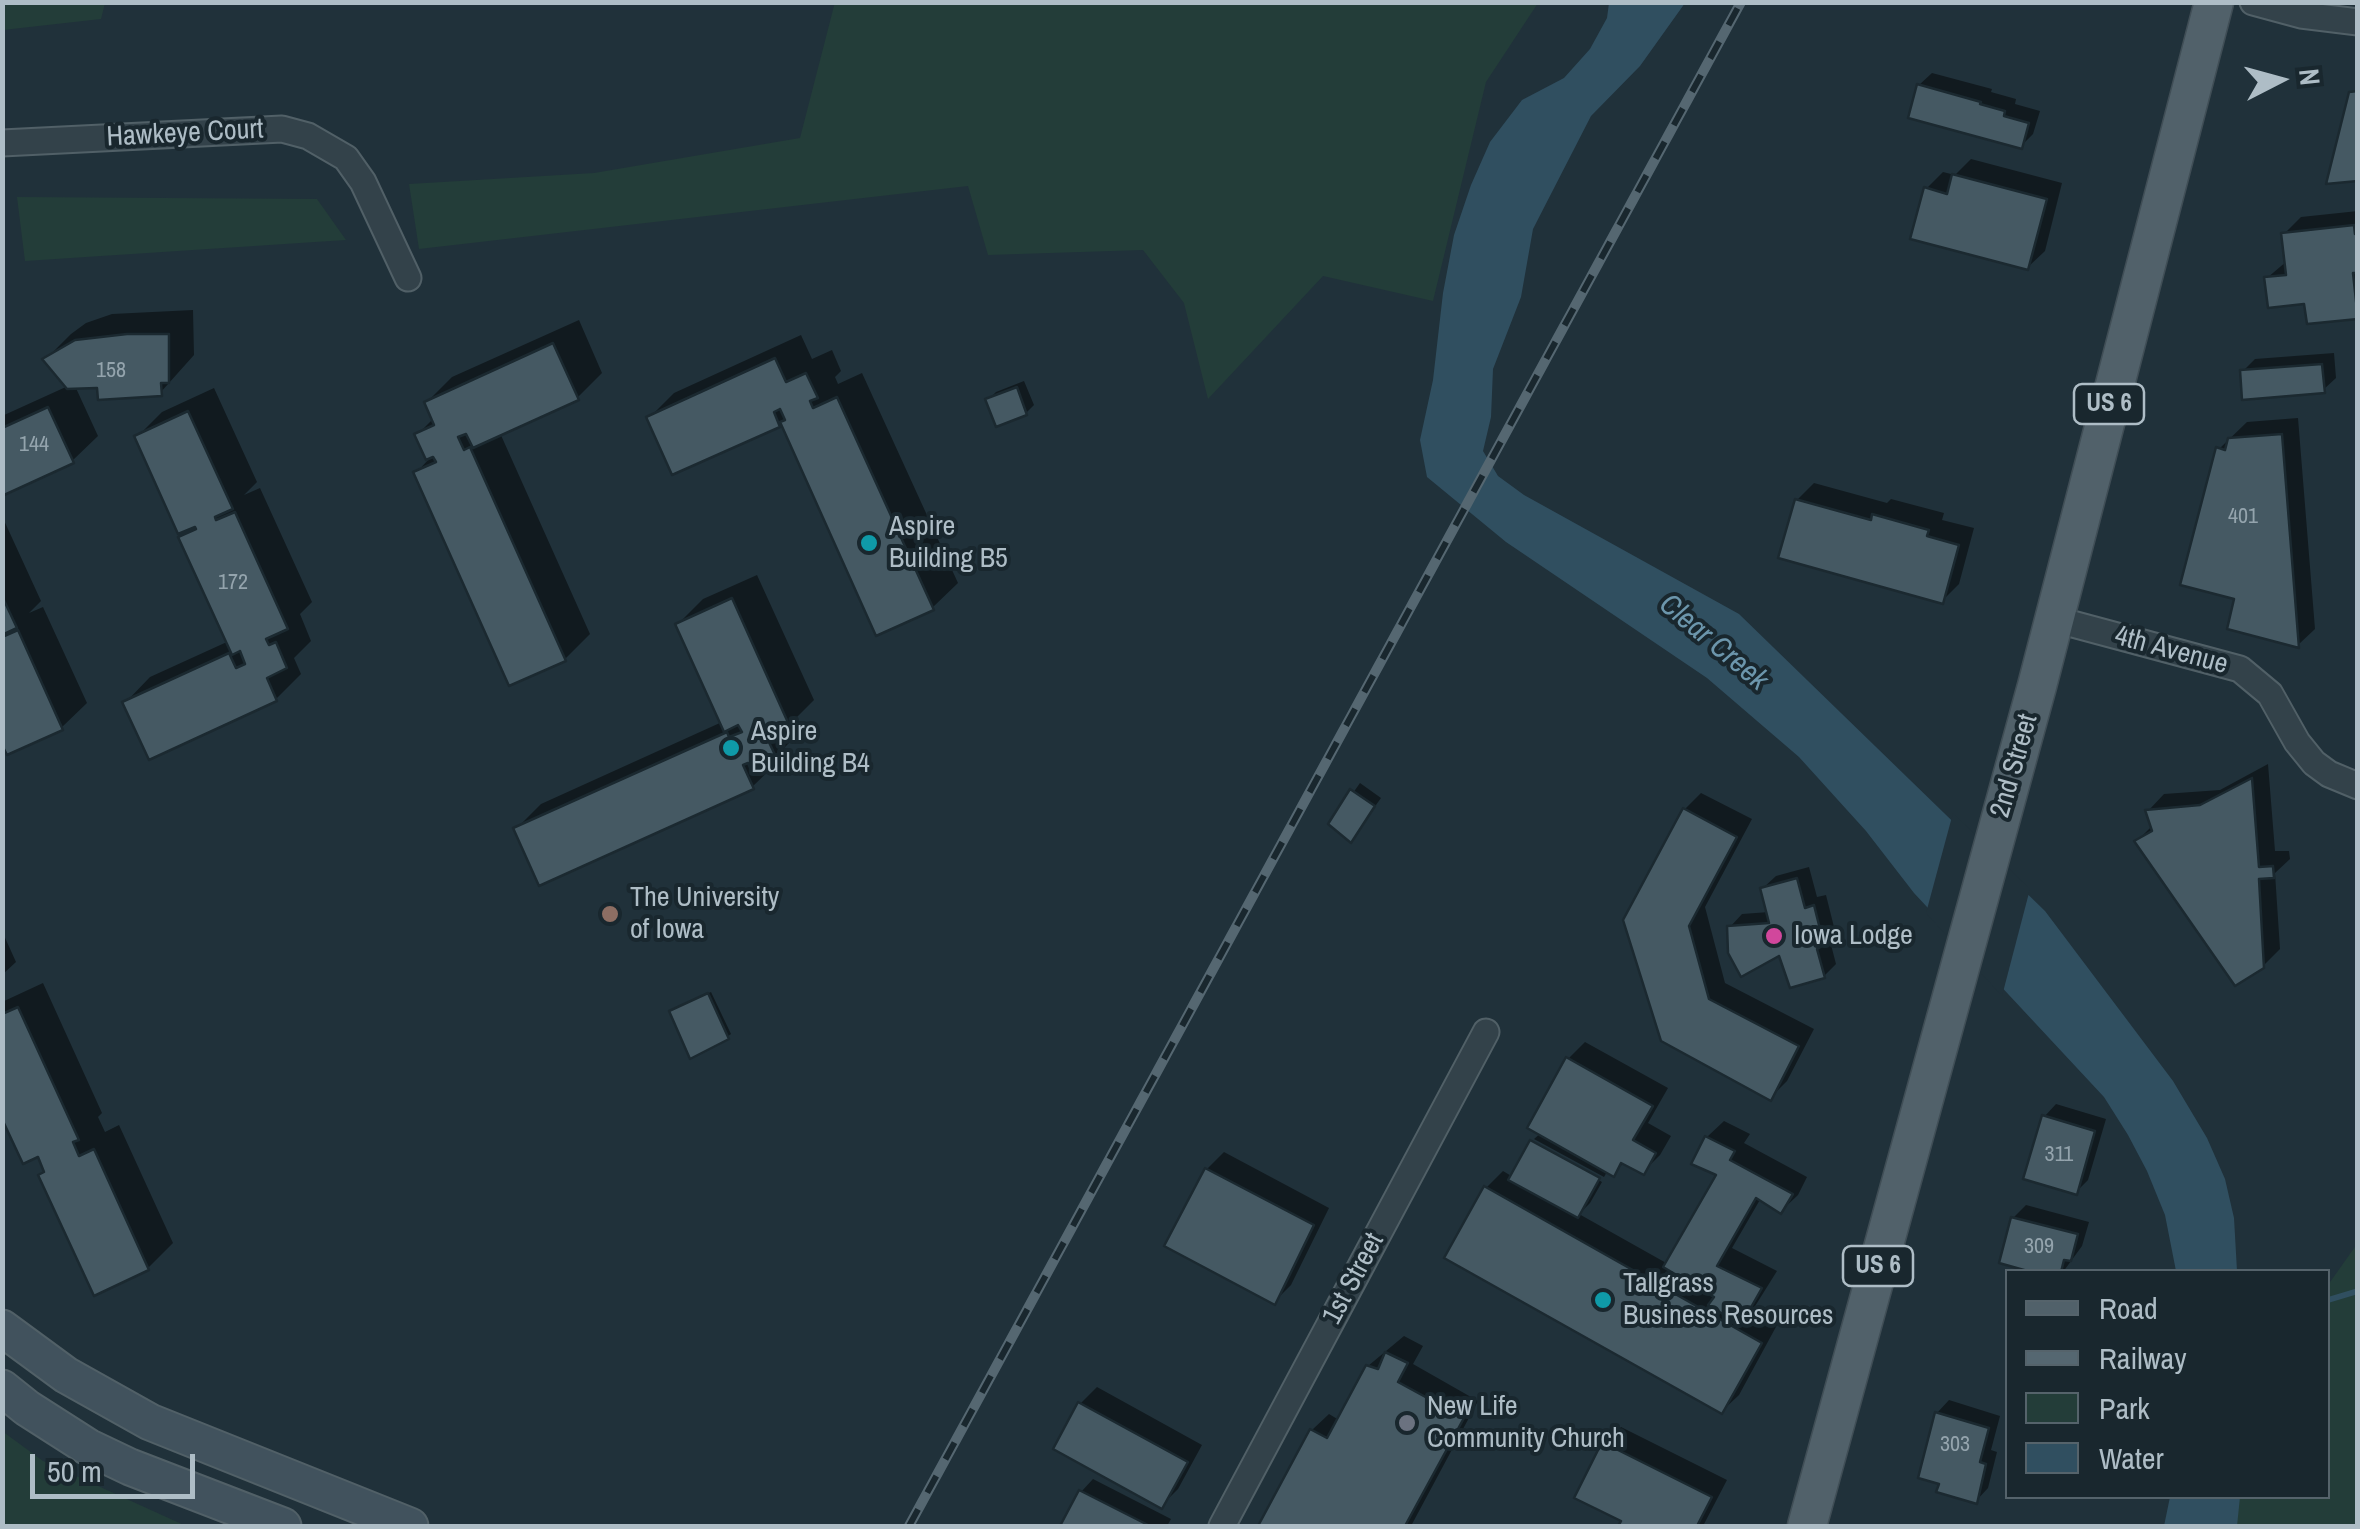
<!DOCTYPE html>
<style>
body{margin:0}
#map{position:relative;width:2360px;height:1529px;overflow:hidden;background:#20313a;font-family:"Archivo Narrow",sans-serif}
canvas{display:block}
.frame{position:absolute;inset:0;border:5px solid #aebdc6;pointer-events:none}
.legend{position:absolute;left:2005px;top:1269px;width:325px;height:230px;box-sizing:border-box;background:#19272e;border:2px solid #55636b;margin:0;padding:12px 18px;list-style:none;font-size:30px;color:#aebdc6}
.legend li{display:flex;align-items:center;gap:20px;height:50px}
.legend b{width:50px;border:2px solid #55636b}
.north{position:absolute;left:2230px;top:30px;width:100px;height:100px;-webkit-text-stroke:8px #19272e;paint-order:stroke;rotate:84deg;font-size:28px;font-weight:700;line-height:40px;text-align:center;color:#aebdc6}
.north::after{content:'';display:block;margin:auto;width:35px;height:45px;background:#aebdc6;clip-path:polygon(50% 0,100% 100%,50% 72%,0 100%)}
.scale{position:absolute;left:30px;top:1454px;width:165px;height:45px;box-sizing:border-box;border:5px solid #aebdc6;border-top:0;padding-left:12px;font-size:30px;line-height:35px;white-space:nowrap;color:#aebdc6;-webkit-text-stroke:8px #19272e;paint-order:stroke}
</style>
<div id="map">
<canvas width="2360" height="1529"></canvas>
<div class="frame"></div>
<ul class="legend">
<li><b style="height:12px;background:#51616a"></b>Road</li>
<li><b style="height:12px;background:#556771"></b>Railway</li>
<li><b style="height:28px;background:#233d39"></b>Park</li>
<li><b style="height:28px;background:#304f60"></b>Water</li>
</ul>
<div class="north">N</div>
<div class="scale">50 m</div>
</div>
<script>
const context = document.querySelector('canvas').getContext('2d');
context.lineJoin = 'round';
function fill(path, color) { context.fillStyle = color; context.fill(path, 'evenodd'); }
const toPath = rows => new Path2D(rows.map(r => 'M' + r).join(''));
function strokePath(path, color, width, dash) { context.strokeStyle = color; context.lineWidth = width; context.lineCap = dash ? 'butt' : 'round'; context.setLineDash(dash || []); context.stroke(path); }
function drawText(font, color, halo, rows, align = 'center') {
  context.font = font + ' "Archivo Narrow",sans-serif'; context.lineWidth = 8; context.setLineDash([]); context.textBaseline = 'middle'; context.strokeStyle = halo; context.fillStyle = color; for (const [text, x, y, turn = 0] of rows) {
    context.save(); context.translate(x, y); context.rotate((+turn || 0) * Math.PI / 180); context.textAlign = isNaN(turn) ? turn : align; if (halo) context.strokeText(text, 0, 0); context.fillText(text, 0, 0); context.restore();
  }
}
const green = toPath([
 [835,2,1538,2,1538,3,1486,82,1433,301,1323,276,1208,399,1184,303,1143,250,988,255,968,186,419,249,409,184,594,173,800,138],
 [2,3,3,2,105,3,101,19,3,30],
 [17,197,317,199,346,240,25,261],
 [2357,1244,2357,1526,2228,1526,2232,1497,2328,1496,2328,1285],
 [2,1431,43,1461,186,1526,3,1526]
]);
const water = toPath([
 [1609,3,1685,3,1640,66,1591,116,1533,229,1521,297,1493,369,1491,417,1483,451,1498,476,1524,495,1739,614,2045,911,2173,1081,2207,1138,2225,1179,2234,1218,2237,1271,2176,1271,2165,1215,2147,1171,2128,1135,2104,1097,1914,893,1866,831,1799,757,1707,678,1506,542,1427,477,1420,440,1433,380,1443,293,1454,235,1471,185,1490,142,1522,100,1564,78,1590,49,1607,18],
 [2170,1497,2240,1497,2237,1526,2164,1526]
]);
const pier = toPath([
 [1953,813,2030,889,2002,996,1926,913]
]);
const shadow = toPath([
 [1932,73,1992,89,1991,92,2016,99,2015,104,2040,111,2033,134,2021,146,1919,85],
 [1971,159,2062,183,2045,251,2028,267,1926,189,1943,172,1955,175],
 [2358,211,2358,315,2307,301,2267,278,2287,261,2284,234,2301,217],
 [193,310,194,355,160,393,100,385,75,386,98,436,72,461,2,493,2,416,68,386,46,359,71,334,86,323,112,314],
 [579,320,602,373,577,398,500,433,590,634,565,659,416,473,428,460,417,435,434,418,427,402,452,377],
 [801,335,812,359,832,350,841,371,835,377,838,384,862,373,958,583,932,608,782,421,779,424,649,418,674,393],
 [2334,353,2336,378,2323,390,2243,371,2255,359],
 [1024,381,1034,405,1026,413,988,400,996,392],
 [214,388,257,482,244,495,260,488,312,602,300,614,311,641,294,658,301,674,276,699,125,703,150,677,229,641,181,538,194,525,137,437,162,412],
 [2298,418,2315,629,2298,645,2219,449,2247,422],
 [1814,483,1887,503,1891,499,1944,513,1942,520,1974,528,1959,584,1942,601,1797,500],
 [2,516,41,601,29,613,43,607,87,703,61,728,2,738],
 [757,575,814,700,795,719,801,731,775,757,778,762,752,787,516,829,541,804,722,722,678,624,703,599],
 [2268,764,2275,851,2289,851,2290,859,2275,873,2280,949,2263,966,2137,841,2152,826,2148,811,2164,794,2220,790],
 [1360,783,1381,798,1351,840,1331,824],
 [1701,793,1752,819,1705,907,1725,983,1814,1029,1787,1081,1770,1098,1663,1039,1685,809],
 [1809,867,1817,897,1826,895,1835,931,1829,937,1836,964,1824,976,1730,927,1742,914,1769,912,1763,888,1776,876],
 [2,931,16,962,2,975],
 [43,983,102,1113,98,1117,105,1132,119,1125,173,1243,148,1268,46,1170,39,1154,2,1113,2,1002],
 [711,992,731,1034,727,1037,675,1009],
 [1585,1042,1668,1088,1648,1123,1671,1136,1660,1155,1643,1172,1625,1162,1613,1173,1608,1170,1604,1177,1534,1139,1541,1133,1568,1059],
 [2056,1104,2106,1119,2088,1180,2076,1192,2044,1117],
 [1724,1121,1750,1134,1744,1143,1807,1177,1798,1195,1781,1211,1761,1198,1732,1248,1777,1271,1752,1311,1777,1325,1739,1395,1722,1411,1486,1188,1503,1171,1513,1177,1532,1141,1602,1182,1590,1203,1579,1214,1668,1264,1719,1174,1707,1137],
 [1224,1152,1329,1208,1291,1285,1274,1302,1207,1169],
 [2026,1205,2089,1222,2082,1246,2063,1272,2041,1272,2013,1218],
 [1404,1336,1423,1346,1413,1364,1478,1401,1411,1526,1261,1526,1312,1430,1329,1414,1339,1420,1368,1366],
 [1097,1387,1202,1445,1178,1489,1161,1506,1080,1404],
 [1949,1400,2000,1416,1991,1450,1997,1452,1988,1488,1976,1501,1937,1413],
 [1621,1427,1727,1480,1703,1526,1621,1526,1624,1520,1605,1443],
 [1093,1479,1171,1519,1167,1526,1063,1526,1081,1492]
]);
const stream = toPath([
 [2328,1300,2358,1291]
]);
const building = toPath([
 [1917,84,1981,102,1980,104,2005,111,2004,116,2029,123,2022,149,1908,118,1917,84],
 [2358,91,2358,181,2326,184,2349,92,2358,91],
 [1952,174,2047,199,2028,270,1910,239,1924,187,1947,194,1952,174],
 [2354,225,2355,234,2358,234,2358,273,2353,273,2358,319,2307,324,2304,304,2268,308,2264,277,2286,275,2281,233,2354,225],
 [127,334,169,334,169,383,161,383,162,396,98,400,97,388,67,389,42,359,75,340,127,334],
 [553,343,579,400,473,448,466,434,458,437,464,450,470,447,566,661,509,686,413,472,436,462,433,457,426,460,414,434,434,425,424,402,553,343],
 [775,358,786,382,806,373,818,398,810,401,813,408,837,397,934,610,876,636,780,422,785,420,780,409,774,412,780,427,672,475,646,417,775,358],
 [2322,364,2325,393,2242,400,2240,370,2322,364],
 [1017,387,1027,415,996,427,985,399,1017,387],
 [48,407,74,463,2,496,2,428,48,407],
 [188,411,233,509,215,517,216,520,235,512,288,629,266,639,269,645,276,642,287,668,267,678,277,701,149,760,122,702,229,653,236,668,245,664,240,651,232,655,178,537,196,529,195,527,178,534,134,436,188,411],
 [2282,434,2299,648,2227,629,2234,599,2180,585,2216,447,2225,450,2228,438,2282,434],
 [1795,499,1871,520,1872,514,1929,530,1927,536,1959,545,1943,604,1778,558,1795,499],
 [2,596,17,628,2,635,2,596],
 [732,598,790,727,767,738,777,759,751,770,748,763,743,765,754,789,539,886,513,828,727,732,729,737,742,732,738,725,724,732,675,624,732,598],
 [18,630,63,730,7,755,2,745,2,637,18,630],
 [2252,778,2259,867,2273,866,2274,878,2259,879,2264,968,2235,986,2134,841,2152,831,2145,810,2200,805,2252,778],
 [1350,789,1375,806,1351,843,1328,824,1350,789],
 [1683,808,1737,837,1689,926,1709,999,1799,1046,1771,1101,1661,1041,1623,920,1683,808],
 [1797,878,1805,908,1814,905,1824,945,1817,949,1825,978,1790,988,1779,956,1741,977,1728,953,1727,926,1769,923,1760,888,1797,878],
 [708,993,729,1039,690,1059,669,1011,708,993],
 [18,1007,79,1140,73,1142,79,1156,94,1149,149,1270,94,1296,38,1175,44,1172,38,1157,23,1164,2,1119,2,1014,18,1007],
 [1566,1057,1653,1106,1633,1140,1656,1153,1644,1175,1621,1163,1614,1177,1527,1128,1566,1057],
 [2042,1115,2095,1131,2077,1195,2023,1179,2042,1115],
 [1705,1136,1735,1151,1730,1160,1793,1194,1781,1214,1756,1198,1717,1266,1762,1288,1741,1325,1708,1305,1714,1297,1663,1267,1716,1175,1691,1164,1705,1136],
 [1530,1140,1600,1178,1578,1218,1508,1180,1530,1140],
 [1205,1168,1314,1225,1275,1305,1164,1246,1205,1168],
 [1484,1186,1762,1343,1722,1414,1444,1258,1484,1186],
 [2011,1217,2078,1234,2071,1261,2064,1260,2061,1272,2031,1272,1999,1263,2011,1217],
 [1385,1352,1408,1363,1398,1382,1464,1418,1405,1526,1258,1526,1310,1429,1327,1438,1366,1365,1378,1369,1385,1352],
 [1078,1402,1188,1462,1162,1509,1053,1449,1078,1402],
 [1935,1412,1989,1428,1980,1462,1986,1464,1977,1504,1936,1492,1939,1484,1918,1478,1935,1412],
 [1602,1442,1712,1497,1697,1526,1618,1526,1621,1521,1574,1498,1602,1442],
 [1079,1490,1150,1526,1060,1526,1079,1490]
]);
const minor = toPath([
 [2253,2,2301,15,2358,22],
 [2,143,282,129,308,136,346,158,363,182,408,278],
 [2054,619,2240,669,2270,694,2297,742,2314,763,2329,774,2358,786],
 [1222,1526,1486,1032]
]);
const secondary = toPath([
 [2,1328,66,1375,150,1422,410,1526],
 [2,1388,27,1408,88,1447,130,1467,283,1526]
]);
const primary = toPath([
 [1807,1526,2037,686,2214,2]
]);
const rail = toPath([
 [909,1526,1741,2]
]);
const markers = [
 [869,543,10,"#0f9aa8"],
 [731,748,10,"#0f9aa8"],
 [610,914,10,"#8d6e63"],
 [1774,936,10,"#d1479c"],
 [1603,1300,10,"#0f9aa8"],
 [1407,1423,10,"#6b7280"]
];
const numberNames = [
 ["158",111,371],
 ["144",34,445],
 ["401",2243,517],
 ["172",233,583],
 ["311",2059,1155],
 ["309",2039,1247],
 ["303",1955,1445]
];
const shields = [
 [2109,404,70],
 [1878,1266,70]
];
const shieldNames = [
 ["US 6",2109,404],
 ["US 6",1878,1266]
];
const streetNames = [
 ["Hawkeye Court",185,134,-3],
 ["4th Avenue",2171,651,15],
 ["2nd Street",2015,766,-74],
 ["1st Street",1354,1279,-62]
];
const poiNames = [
 ["Aspire",889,527],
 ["Building B5",889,559],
 ["Aspire",751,732],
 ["Building B4",751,764],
 ["The University",630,898],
 ["of Iowa",630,930],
 ["Iowa Lodge",1794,936],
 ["Tallgrass",1623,1284],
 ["Business Resources",1623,1316],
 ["New Life",1427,1407],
 ["Community Church",1427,1439]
];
const waterNames = [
 ["Clear Creek",1713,643,40]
];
fill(green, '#233d39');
fill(water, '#304f60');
fill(pier, '#20313a');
fill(shadow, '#0007');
strokePath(stream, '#304f60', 6);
fill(building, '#455963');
strokePath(building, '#1b2930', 2.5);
strokePath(minor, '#516067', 29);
strokePath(secondary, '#516067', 39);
strokePath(primary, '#404e56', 41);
strokePath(minor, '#33424a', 25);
strokePath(secondary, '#41525d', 35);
strokePath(primary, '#51616a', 38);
strokePath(rail, '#556771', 10);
strokePath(rail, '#19272e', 6, [19]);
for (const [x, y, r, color] of markers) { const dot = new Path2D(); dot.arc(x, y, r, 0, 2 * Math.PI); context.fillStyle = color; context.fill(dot); strokePath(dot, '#19272e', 4); }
drawText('22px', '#94a4ad', null, numberNames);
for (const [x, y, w] of shields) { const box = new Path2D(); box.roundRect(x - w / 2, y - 20, w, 40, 8); context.fillStyle = '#19272e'; context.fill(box); strokePath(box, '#aebdc6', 2.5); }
drawText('bold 25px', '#aebdc6', null, shieldNames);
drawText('28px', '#aebdc6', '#19272e', streetNames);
drawText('28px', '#aebdc6', '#19272e', poiNames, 'left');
drawText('italic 30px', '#6c96ac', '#19272e', waterNames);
</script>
